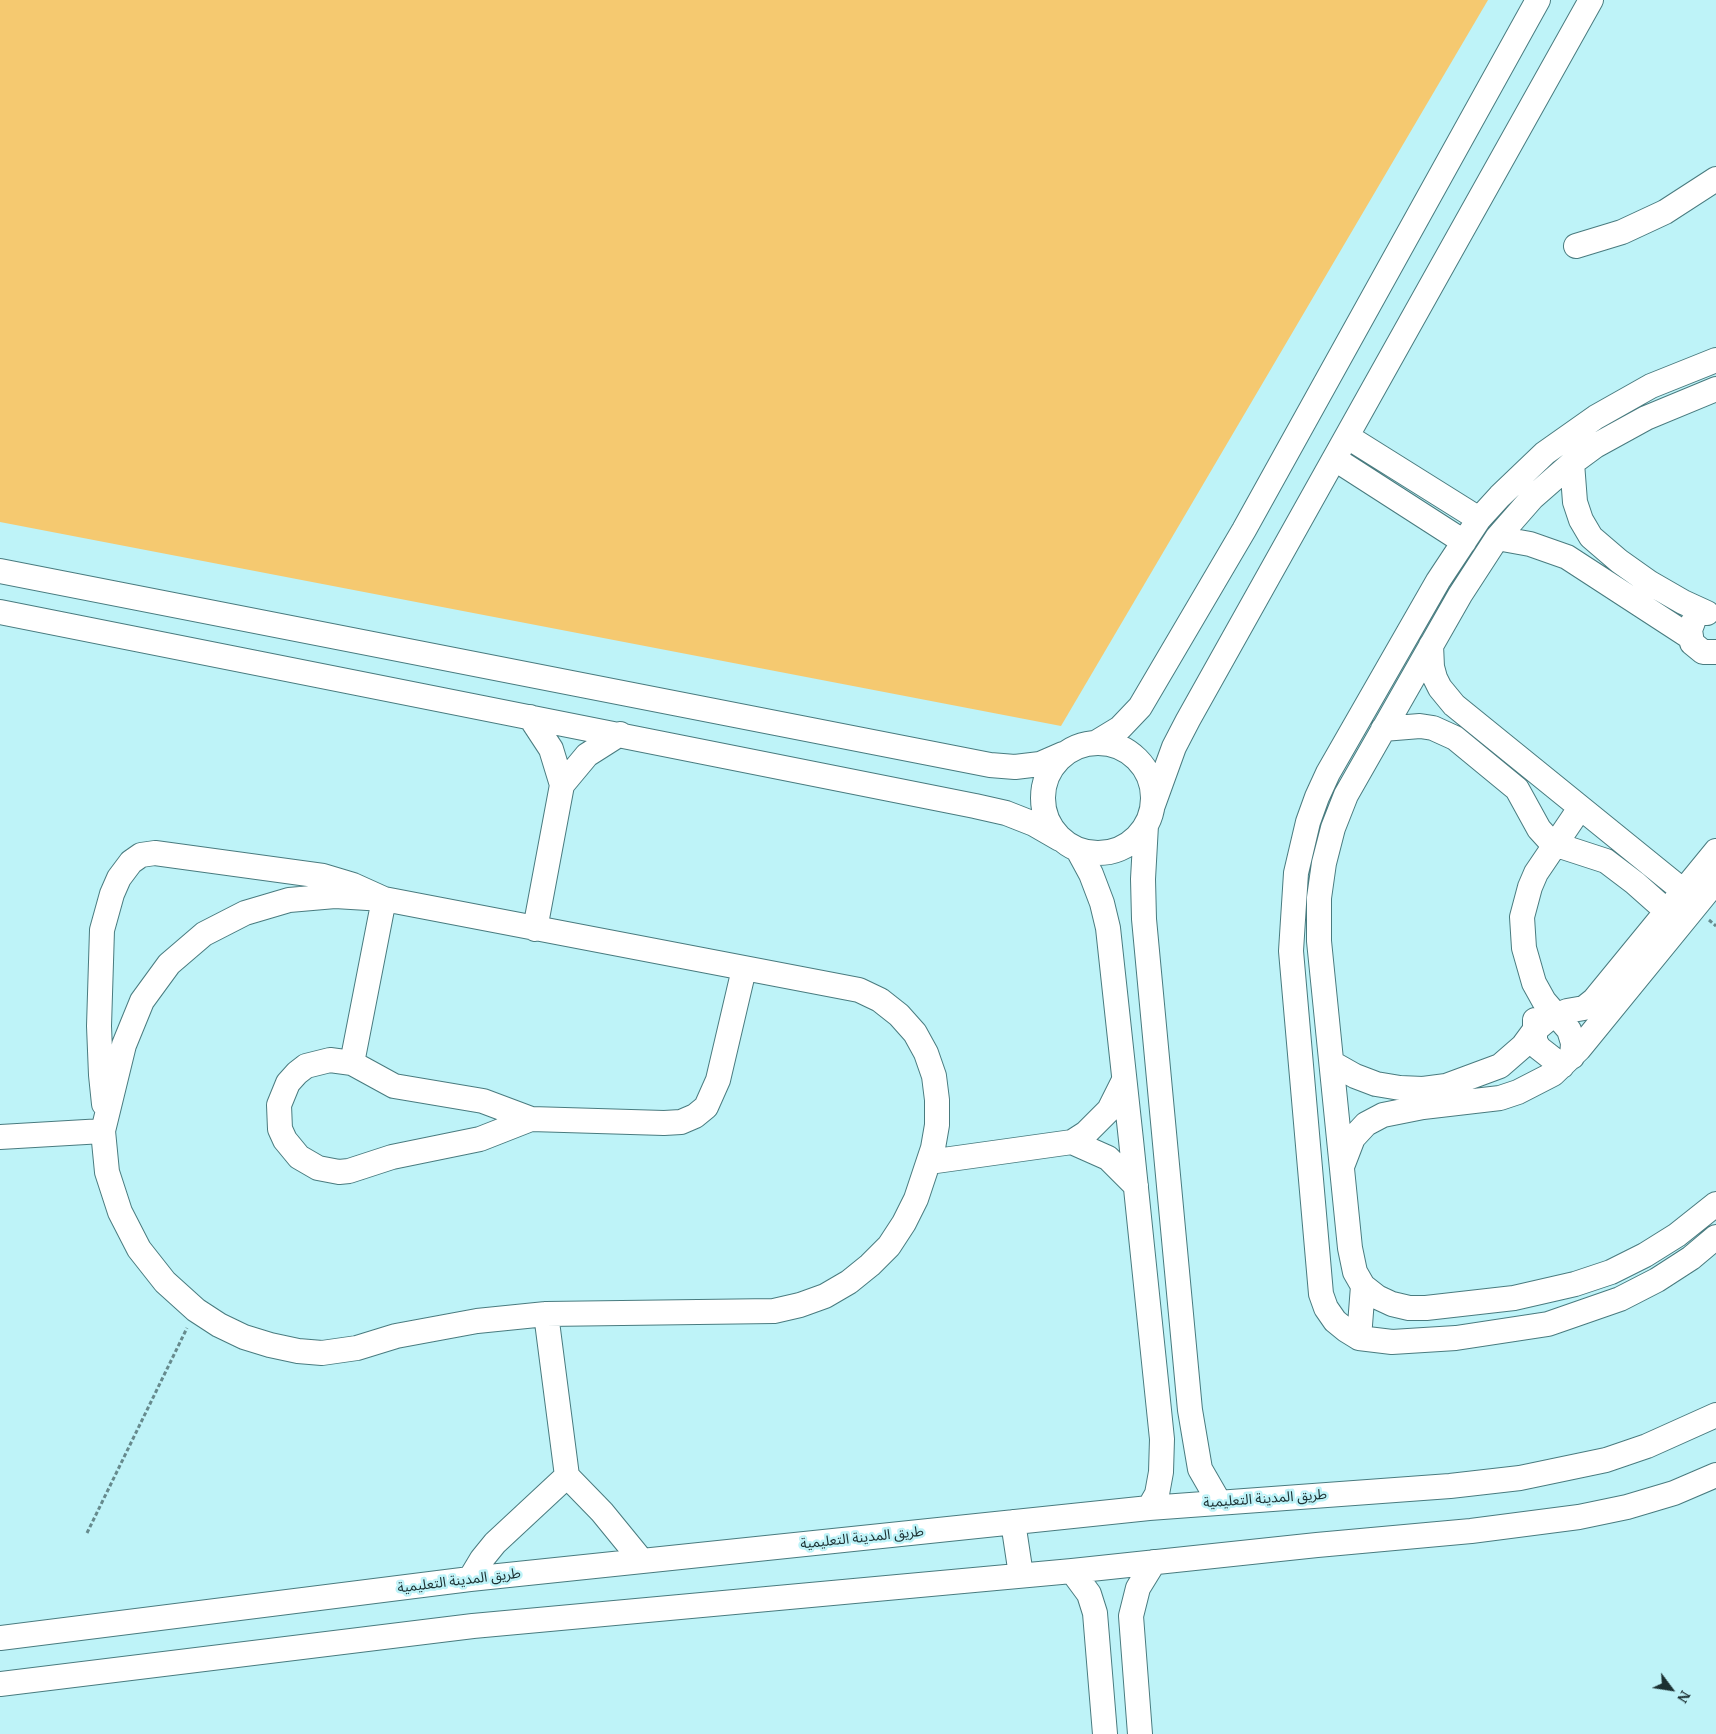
<!DOCTYPE html>
<meta charset="utf-8">
<style>
body{margin:0}
#map{position:relative;width:1716px;height:1734px;overflow:hidden;background:#bef3f8;font-family:Merriweather,serif}
canvas{display:block}
.north{position:absolute;left:1646px;top:1664px;width:50px;height:50px;-webkit-text-stroke:4px #bef3f8;paint-order:stroke;rotate:121deg;font-size:14px;font-weight:700;line-height:20px;text-align:center;color:#1b3032}
.north::after{content:'';display:block;margin:auto;width:18px;height:22px;background:#1b3032;clip-path:polygon(50% 0,100% 100%,50% 72%,0 100%)}
</style>
<div id="map">
<canvas width="1716" height="1734"></canvas>
<div class="north">N</div>
</div>
<script>
const context = document.querySelector('canvas').getContext('2d');
context.lineJoin = 'round';
function fill(path, color) { context.fillStyle = color; context.fill(path, 'evenodd'); }
const toPath = rows => new Path2D(rows.map(r => 'M' + r).join(''));
function strokePath(path, color, width, dash) { context.strokeStyle = color; context.lineWidth = width; context.lineCap = dash ? 'butt' : 'round'; context.setLineDash(dash || []); context.stroke(path); }
function drawText(font, color, halo, rows, align = 'center') {
  context.font = font + ' Merriweather,"Noto Sans Arabic",serif'; context.lineWidth = 5; context.setLineDash([]); context.textBaseline = 'middle'; context.strokeStyle = halo; context.fillStyle = color; for (const [text, x, y, turn = 0] of rows) {
    context.save(); context.translate(x, y); context.rotate((+turn || 0) * Math.PI / 180); context.textAlign = isNaN(turn) ? turn : align; if (halo) context.strokeText(text, 0, 0); context.fillText(text, 0, 0); context.restore();
  }
}
const green = toPath([
 [0,0,1488,0,1061,726,0,522]
]);
const path = toPath([
 [1709,920,1716,926],
 [87,1533,187,1328]
]);
const minor = toPath([
 [1576,246,1622,232,1665,212,1716,179],
 [1716,360,1651,386,1596,417,1545,453,1500,496,1479,519,1438,581,1328,773,1317,797,1308,822,1296,873,1291,951,1321,1294,1326,1308,1335,1321,1346,1330,1359,1338,1392,1342,1456,1338,1548,1324,1620,1299,1657,1280,1691,1258,1716,1237],
 [1716,389,1646,418,1595,446,1572,463,1532,498,1497,538,1460,595,1346,795,1333,828,1324,863,1319,898,1319,941,1350,1248,1355,1272,1363,1286,1377,1297,1392,1304,1409,1308,1426,1308,1514,1298,1575,1284,1611,1272,1645,1255,1677,1235,1716,1204],
 [1348,437,1479,519],
 [1335,459,1464,542],
 [1572,463,1575,502,1581,520,1591,537,1619,561,1650,583,1683,602,1707,613],
 [1497,538,1530,544,1567,557,1690,637],
 [0,571,990,765,1015,767,1040,764,1063,754],
 [0,612,975,806,1006,813,1034,824,1060,839],
 [1693,622,1690,630,1692,643,1703,652,1716,652],
 [1431,645,1432,667,1435,678,1440,688,1454,705,1697,902],
 [530,717,551,749,562,785],
 [1383,729,1420,726,1433,728,1455,738,1517,789,1539,829,1549,840,1563,847,1606,861,1635,883,1679,922],
 [1097,742,1120,728,1140,707,1244,530,1538,0],
 '1043 798a55 55 0 1 1 110 0a55 55 0 1 1-110 0Z',
 [1153,805,1174,747,1188,720,1591,0],
 [1146,825,1143,879,1144,919,1190,1410,1200,1469,1219,1502],
 [1078,850,1091,874,1102,903,1108,928,1131,1140,1162,1439,1161,1472,1157,1494,1149,1508],
 [335,896,384,899,859,990,880,1000,899,1015,915,1033,926,1053,934,1076,937,1100,937,1125,933,1148,916,1199,904,1223,889,1246,870,1265,849,1282,825,1296,800,1305,774,1311,546,1314,477,1321,396,1336,357,1348,322,1353,298,1351,270,1345,244,1337,219,1325,196,1310,165,1282,139,1249,120,1212,107,1172,103,1131,124,1045,142,1001,169,964,204,934,245,913,289,900,335,896],
 [535,929,562,785,587,755,620,734],
 [1535,1020,1535,1041,1539,1048,1562,1066],
 [1572,1057,1573,1043,1569,1030,1544,1001,1534,983,1524,948,1522,917,1530,887,1536,873,1580,808],
 [330,1060,352,1063,394,1086,483,1101,531,1119,480,1139,392,1157,349,1171,339,1172,318,1168,299,1157,285,1140,280,1129,279,1105,288,1083,297,1073,306,1066,330,1060],
 [1332,1063,1355,1076,1376,1084,1400,1088,1423,1089,1446,1086,1500,1066,1523,1046,1534,1031,1547,1020,1567,1011,1584,1008,1594,1000,1716,851],
 [104,1104,101,1075,99,1026,102,930,112,894,119,878,131,862,141,855,155,853,323,876,353,885,384,899,352,1063],
 [531,1119,664,1123,681,1122,695,1116,706,1107,718,1080,744,969],
 [0,1137,103,1131],
 [1072,1142,1108,1158,1136,1186],
 [929,1162,1072,1142,1086,1133,1109,1110,1124,1080],
 [1343,1164,1353,1138,1366,1124,1383,1115,1423,1107,1500,1098,1518,1092,1553,1074,1579,1049,1716,881],
 [546,1314,567,1476],
 [1359,1338,1363,1286],
 [1013,1522,1021,1575],
 [1072,1571,1089,1594,1095,1613,1105,1734],
 [470,1579,482,1559,495,1543,567,1476,602,1512,642,1561],
 [0,1638,470,1579,1149,1508,1450,1486,1520,1478,1606,1460,1647,1446,1716,1415],
 [0,1684,473,1626,1072,1571,1317,1545,1471,1531,1579,1517,1627,1507,1674,1493,1716,1475],
 [1140,1734,1131,1616,1138,1588,1154,1562]
]);
const streetNames = [
 ["طريق المدينة التعليمية",1265,1499,-4],
 ["طريق المدينة التعليمية",862,1538,-6],
 ["طريق المدينة التعليمية",459,1581,-7]
];
fill(green, '#f5c970');
strokePath(minor, '#497b7f', 26);
strokePath(path, '#668a8d', 3, [4, 2.5]);
strokePath(minor, '#fff', 24);
drawText('14px', '#1b3032', '#bef3f8', streetNames);
</script>
